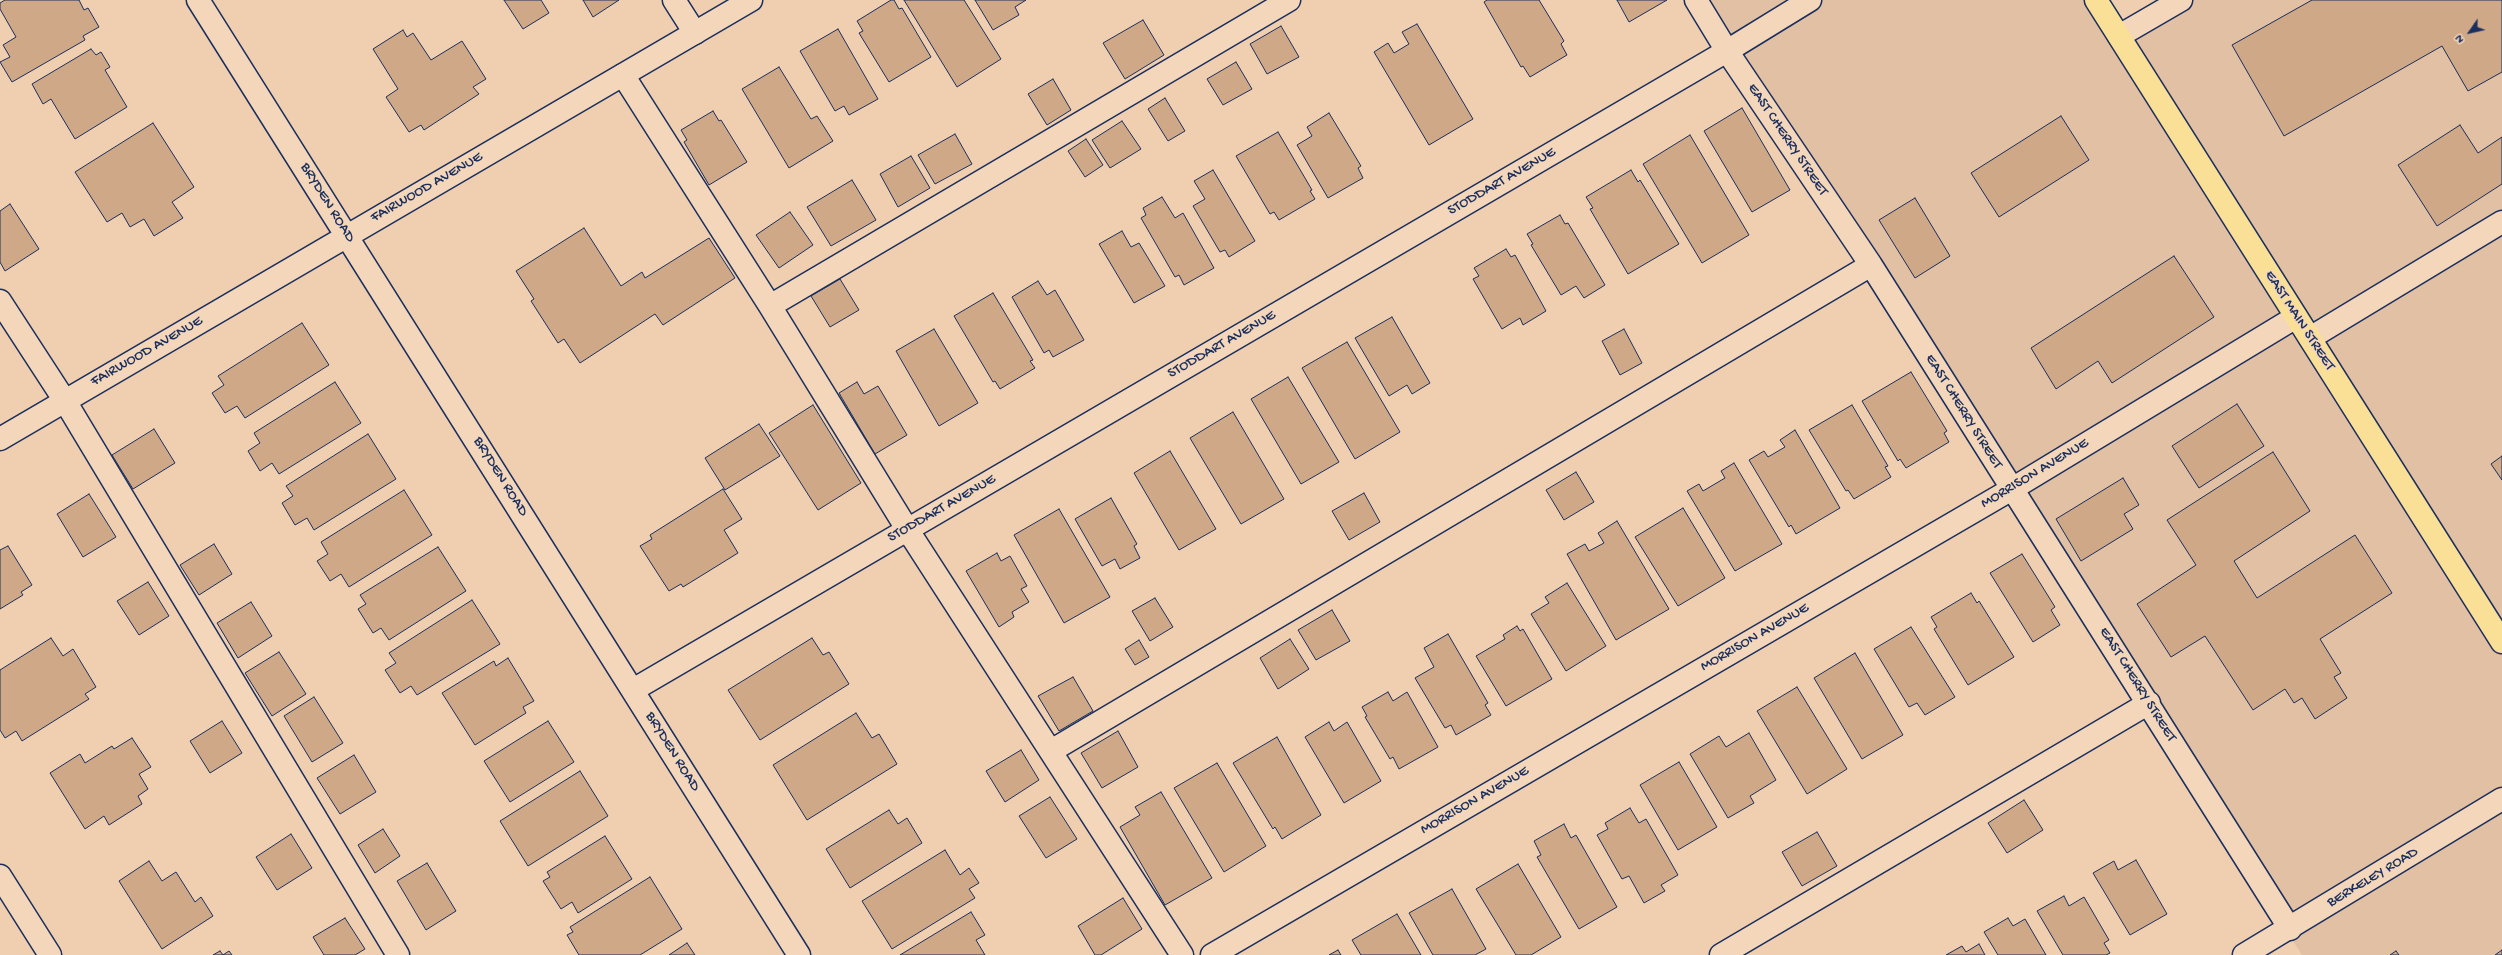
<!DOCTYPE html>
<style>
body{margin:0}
#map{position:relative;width:2502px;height:955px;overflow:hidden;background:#efcfb0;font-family:"Gochi Hand",sans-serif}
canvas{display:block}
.north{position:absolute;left:2450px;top:12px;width:40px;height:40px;-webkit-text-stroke:3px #f4d7ba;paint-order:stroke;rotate:236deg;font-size:11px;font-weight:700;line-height:16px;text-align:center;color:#1b2f5e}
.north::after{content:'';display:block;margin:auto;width:14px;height:18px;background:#1b2f5e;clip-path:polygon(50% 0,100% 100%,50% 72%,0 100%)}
</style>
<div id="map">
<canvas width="2502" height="955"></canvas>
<div class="north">N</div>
</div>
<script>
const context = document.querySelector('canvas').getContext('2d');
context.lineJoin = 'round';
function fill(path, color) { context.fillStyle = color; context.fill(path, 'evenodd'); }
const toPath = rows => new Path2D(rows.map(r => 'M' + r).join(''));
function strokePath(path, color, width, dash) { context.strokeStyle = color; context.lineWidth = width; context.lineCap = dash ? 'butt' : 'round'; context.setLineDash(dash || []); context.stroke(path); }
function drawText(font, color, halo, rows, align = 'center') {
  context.font = font + ' "Gochi Hand",sans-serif'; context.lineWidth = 3; context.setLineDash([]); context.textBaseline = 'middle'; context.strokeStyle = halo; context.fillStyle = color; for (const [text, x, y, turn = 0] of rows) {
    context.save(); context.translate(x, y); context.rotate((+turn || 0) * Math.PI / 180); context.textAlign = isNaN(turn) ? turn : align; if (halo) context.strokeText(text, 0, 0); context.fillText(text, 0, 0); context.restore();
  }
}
const built = toPath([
 [1699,0,2092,0,2115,37,2179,0,2502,0,2502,955,2302,955]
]);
const building = toPath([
 [5,0,79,0,84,10,88,8,99,27,83,36,85,40,12,82,0,62,10,57,3,45,16,37,0,9,0,3,5,0],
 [504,0,541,0,549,13,523,29,504,0],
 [583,0,619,0,593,17,583,0],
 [891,0,894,0,899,9,902,8,931,57,889,82,859,33,863,31,857,21,891,0],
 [904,0,964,0,1001,59,957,87,904,0],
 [975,0,1026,0,1015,7,1019,15,993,30,975,0],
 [1487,0,1539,0,1564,41,1561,44,1567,55,1530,77,1523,66,1521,67,1484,2,1487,0],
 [1617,0,1667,0,1629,22,1617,0],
 [2312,0,2502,0,2502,72,2468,91,2442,46,2284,136,2232,45,2312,0],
 [1143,20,1164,55,1125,79,1103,43,1143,20],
 [1417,24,1473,119,1429,145,1374,52,1388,43,1394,53,1409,44,1402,32,1417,24],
 [1281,26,1299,57,1267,74,1250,44,1281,26],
 [838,29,878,99,849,115,844,106,835,111,800,51,838,29],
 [403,30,407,37,413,33,431,60,462,41,486,79,473,87,479,94,424,130,421,125,409,132,386,97,398,89,373,49,403,30],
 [91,49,96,55,101,52,110,67,105,70,127,107,75,139,51,99,43,104,32,84,91,49],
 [1236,62,1252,89,1223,105,1207,79,1236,62],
 [779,67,811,119,817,116,833,141,789,168,742,89,779,67],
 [1053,79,1071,110,1047,125,1028,94,1053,79],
 [1165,98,1185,131,1168,141,1148,109,1165,98],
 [1742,108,1790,190,1752,212,1704,131,1742,108],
 [713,111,719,121,721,120,747,162,709,185,684,142,687,140,681,130,713,111],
 [1329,113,1361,166,1358,168,1363,178,1328,198,1297,145,1312,136,1307,127,1329,113],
 [2061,116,2089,160,1999,217,1971,173,2061,116],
 [1122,121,1141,149,1110,168,1092,140,1122,121],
 [153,123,194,187,172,202,183,218,154,236,144,219,130,227,122,213,107,222,75,172,153,123],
 [2460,125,2478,153,2502,137,2502,184,2437,226,2398,165,2460,125],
 [1278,132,1312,190,1310,191,1315,199,1279,220,1274,212,1270,214,1236,156,1278,132],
 [955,134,972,164,935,184,918,155,955,134],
 [1690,135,1749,235,1702,263,1643,164,1690,135],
 [1086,139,1103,165,1085,177,1068,151,1086,139],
 [911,156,930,188,898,207,880,174,911,156],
 [1213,170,1255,241,1229,257,1225,250,1220,252,1193,206,1205,199,1194,181,1213,170],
 [1631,170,1638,182,1640,180,1679,244,1628,274,1590,209,1593,208,1586,197,1631,170],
 [852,180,876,220,831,246,807,207,852,180],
 [1162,197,1175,218,1183,213,1214,268,1184,285,1179,275,1175,277,1141,218,1146,215,1143,208,1162,197],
 [1915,198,1950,256,1915,278,1879,220,1915,198],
 [10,204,39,249,5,271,0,262,0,211,10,204],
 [790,212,813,245,779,268,756,235,790,212],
 [1560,215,1565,224,1568,223,1605,285,1584,298,1576,286,1561,295,1531,245,1533,244,1527,234,1560,215],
 [584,228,621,286,642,272,645,278,709,238,735,278,663,325,655,314,580,363,564,339,558,343,531,301,534,299,516,271,584,228],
 [1122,231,1131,247,1139,243,1165,286,1134,303,1099,244,1122,231],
 [1506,249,1511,257,1515,255,1546,311,1523,325,1520,318,1502,329,1473,279,1479,276,1474,268,1506,249],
 [2174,256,2214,317,2112,383,2098,361,2056,389,2031,348,2174,256],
 [840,279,859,310,830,327,811,296,840,279],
 [1038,281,1047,295,1055,290,1084,340,1053,357,1049,350,1044,353,1012,297,1038,281],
 [993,293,1033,360,1030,361,1035,368,1000,389,995,381,993,382,954,316,993,293],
 [1392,317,1430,383,1412,394,1407,385,1389,396,1355,338,1392,317],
 [302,323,329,365,245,418,237,406,225,413,212,393,224,385,218,376,302,323],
 [934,329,978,403,939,426,896,351,934,329],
 [1624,329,1642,363,1620,375,1602,341,1624,329],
 [1347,342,1400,432,1355,459,1302,368,1347,342],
 [1911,372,1947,431,1944,433,1949,442,1906,468,1900,459,1898,461,1862,401,1911,372],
 [1288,377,1339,462,1301,484,1251,399,1288,377],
 [335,382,361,423,279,474,272,463,260,471,248,451,260,443,254,433,335,382],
 [857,382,864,394,878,386,907,435,875,454,839,393,857,382],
 [2237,404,2264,446,2199,488,2172,446,2237,404],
 [813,405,861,483,818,510,769,433,813,405],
 [1852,405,1888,466,1885,467,1891,477,1854,499,1848,490,1846,491,1809,430,1852,405],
 [1233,412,1284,499,1241,524,1190,438,1233,412],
 [759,424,780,456,725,490,705,458,759,424],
 [154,429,175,463,133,489,112,455,154,429],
 [1795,430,1840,508,1796,534,1791,525,1789,527,1749,460,1764,451,1768,457,1785,447,1780,440,1795,430],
 [368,434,396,479,314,530,307,518,295,525,282,503,293,496,286,486,368,434],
 [1170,451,1216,529,1179,550,1134,473,1170,451],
 [2273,452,2310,511,2234,561,2257,598,2355,535,2392,593,2320,639,2341,673,2334,677,2347,698,2315,719,2302,698,2294,703,2285,689,2253,710,2205,636,2171,657,2137,604,2196,565,2167,520,2273,452],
 [2502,456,2502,480,2491,464,2502,456],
 [1734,463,1782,544,1735,571,1687,491,1699,484,1703,491,1725,478,1721,471,1734,463],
 [1576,472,1594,502,1564,520,1546,490,1576,472],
 [2123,478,2139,505,2124,514,2133,529,2081,561,2056,519,2123,478],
 [723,489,742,519,724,530,738,553,683,587,681,584,669,591,640,546,652,539,650,535,723,489],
 [404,490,432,535,349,587,341,574,330,581,317,561,328,554,321,542,404,490],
 [1364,493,1380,522,1349,540,1332,511,1364,493],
 [89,494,116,537,83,557,57,514,89,494],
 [1111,498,1137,544,1134,546,1140,558,1120,569,1115,559,1102,566,1075,519,1111,498],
 [1683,508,1725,578,1678,606,1635,537,1683,508],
 [1059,509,1110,597,1064,623,1014,535,1059,509],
 [1617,521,1669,609,1616,640,1567,554,1585,544,1589,551,1604,543,1598,533,1617,521],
 [214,544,232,574,199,595,180,565,214,544],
 [8,546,32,585,21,592,23,595,0,609,0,550,8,546],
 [438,547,466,591,389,640,381,628,373,633,358,609,366,604,360,595,438,547],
 [997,553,1001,561,1010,556,1027,586,1021,589,1029,602,1012,612,1014,617,999,627,966,571,997,553],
 [2022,554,2055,607,2051,610,2060,625,2033,642,1990,573,2022,554],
 [148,582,169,616,139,635,117,601,148,582],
 [1567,583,1606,646,1566,671,1531,614,1549,603,1545,597,1567,583],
 [1971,593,1977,603,1979,601,2014,657,1968,685,1934,629,1937,627,1931,617,1971,593],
 [1155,598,1173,627,1150,641,1132,611,1155,598],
 [472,600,500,644,417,695,411,686,400,693,385,670,396,663,389,653,472,600],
 [251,602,272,636,238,658,217,623,251,602],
 [1332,610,1350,641,1316,660,1298,630,1332,610],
 [1517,626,1520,631,1523,629,1552,679,1506,706,1476,656,1505,639,1503,635,1517,626],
 [1911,627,1955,697,1925,715,1917,703,1909,707,1874,649,1911,627],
 [1448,634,1488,703,1485,705,1491,715,1456,735,1451,725,1445,728,1415,678,1434,667,1424,648,1448,634],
 [51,638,63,656,73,649,96,687,85,694,89,699,22,741,16,731,5,738,0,730,0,670,51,638],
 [812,638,823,655,829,652,849,684,760,740,728,690,812,638],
 [1290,639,1309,669,1278,689,1260,658,1290,639],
 [1139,640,1149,657,1135,665,1125,649,1139,640],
 [279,652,306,694,272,716,245,673,279,652],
 [1855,653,1903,735,1862,759,1814,678,1855,653],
 [508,658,534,701,523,707,526,713,475,745,442,693,494,661,496,666,508,658],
 [1073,677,1093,711,1059,731,1038,696,1073,677],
 [1797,687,1847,769,1807,794,1757,711,1797,687],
 [1388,692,1393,701,1407,692,1438,747,1399,769,1393,757,1390,759,1365,717,1367,716,1362,707,1388,692],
 [314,697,343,743,312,762,284,716,314,697],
 [856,713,872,738,879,734,897,764,807,820,773,765,856,713],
 [222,721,242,753,210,773,190,741,222,721],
 [548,721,574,762,510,802,484,761,548,721],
 [1329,722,1334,731,1347,722,1381,781,1344,803,1305,737,1329,722],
 [1118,731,1138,767,1102,788,1081,753,1118,731],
 [1749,733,1776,780,1750,796,1754,803,1728,818,1690,754,1719,736,1726,747,1749,733],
 [1277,737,1321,815,1282,839,1275,827,1273,829,1233,763,1277,737],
 [132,738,151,767,139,774,148,789,138,796,142,804,109,825,104,816,85,829,50,773,80,754,85,763,112,746,114,749,132,738],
 [1021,750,1039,780,1005,802,986,771,1021,750],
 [354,755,376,792,340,814,317,778,354,755],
 [1679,762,1717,827,1678,850,1640,785,1679,762],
 [1217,763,1266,846,1224,872,1174,788,1217,763],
 [580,771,608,816,528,866,500,821,580,771],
 [1161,792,1212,878,1165,905,1120,827,1140,815,1135,807,1161,792],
 [1050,797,1077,839,1046,858,1019,816,1050,797],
 [2024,800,2043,830,2007,853,1988,823,2024,800],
 [1630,808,1639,823,1646,819,1678,875,1661,885,1665,891,1644,903,1629,876,1622,879,1597,835,1608,829,1605,823,1630,808],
 [889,810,898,824,907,818,922,843,850,888,826,849,889,810],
 [1564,824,1571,838,1576,835,1617,907,1579,929,1537,857,1541,855,1534,841,1564,824],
 [383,829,400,856,375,873,358,845,383,829],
 [1817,832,1837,866,1802,886,1782,852,1817,832],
 [291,834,312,868,277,890,256,857,291,834],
 [605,836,632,879,578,913,572,902,561,909,543,881,550,877,547,872,605,836],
 [945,850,960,875,969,868,979,883,969,889,975,898,892,949,862,901,945,850],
 [2136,860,2167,914,2130,935,2093,873,2114,861,2118,870,2136,860],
 [149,861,162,881,176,872,195,902,201,897,213,916,162,949,119,881,149,861],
 [427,863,456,911,426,930,397,881,427,863],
 [1518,864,1561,937,1531,955,1516,955,1476,889,1518,864],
 [650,877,682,929,640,955,579,955,567,935,573,932,570,927,650,877],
 [1452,889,1486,949,1475,955,1433,955,1409,913,1452,889],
 [2064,896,2069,906,2084,897,2109,940,2104,943,2110,953,2106,955,2063,955,2037,911,2064,896],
 [1123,898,1142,929,1101,955,1095,955,1078,926,1123,898],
 [971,912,985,935,976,940,985,955,900,955,971,912],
 [1397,914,1421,955,1361,955,1352,940,1397,914],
 [345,918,365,949,355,955,324,955,313,937,345,918],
 [2008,918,2013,926,2025,919,2046,955,1998,955,1984,932,2008,918],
 [687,943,695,955,669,955,687,943],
 [1979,944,1985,955,1946,955,1962,946,1966,952,1979,944],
 [1338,950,1341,955,1329,955,1338,950],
 [2502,950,2502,955,2495,955,2502,950],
 [220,951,223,955,229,951,232,955,213,955,220,951],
 [2396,951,2399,955,2390,955,2396,951]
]);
const service = toPath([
 [674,0,695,33],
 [1696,0,1727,51,1871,265,2290,929],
 [623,75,770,306,907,529,1182,955],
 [0,301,65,401,398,955],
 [770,306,1289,0],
 [2310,338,2502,222],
 [1051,751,1871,265],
 [1721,955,2149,703]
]);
const minor = toPath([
 [198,0,799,955],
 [2119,36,2181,0],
 [0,439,751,0],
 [633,690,1727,51,1810,0],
 [0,876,50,955],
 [1212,955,2012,489,2296,317],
 [2244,955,2502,799]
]);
const primary = toPath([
 [2096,0,2502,642]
]);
const streetNames = [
 ["EAST CHERRY STREET",1787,140,56],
 ["STODDART AVENUE",1502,182,-30],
 ["FAIRWOOD AVENUE",427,188,-30],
 ["BRYDEN ROAD",327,203,58],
 ["EAST MAIN STREET",2299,321,57],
 ["STODDART AVENUE",1222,345,-30],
 ["FAIRWOOD AVENUE",147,352,-30],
 ["EAST CHERRY STREET",1963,412,58],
 ["MORRISON AVENUE",2035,474,-31],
 ["BRYDEN ROAD",500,477,58],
 ["STODDART AVENUE",942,509,-30],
 ["MORRISON AVENUE",1755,638,-30],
 ["EAST CHERRY STREET",2137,685,58],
 ["BRYDEN ROAD",672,752,58],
 ["MORRISON AVENUE",1475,801,-30],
 ["BERKELEY ROAD",2373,878,-31]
];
fill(built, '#e1c0a3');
fill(building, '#cea887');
strokePath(building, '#1b2f5e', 1);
strokePath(service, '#1b2f5e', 25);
strokePath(minor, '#1b2f5e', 25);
strokePath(primary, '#1b2f5e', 25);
strokePath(service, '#f4d7ba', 22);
strokePath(minor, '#f4d7ba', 22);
strokePath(primary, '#fadf96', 22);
drawText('15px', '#1b2f5e', '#f4d7ba', streetNames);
</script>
